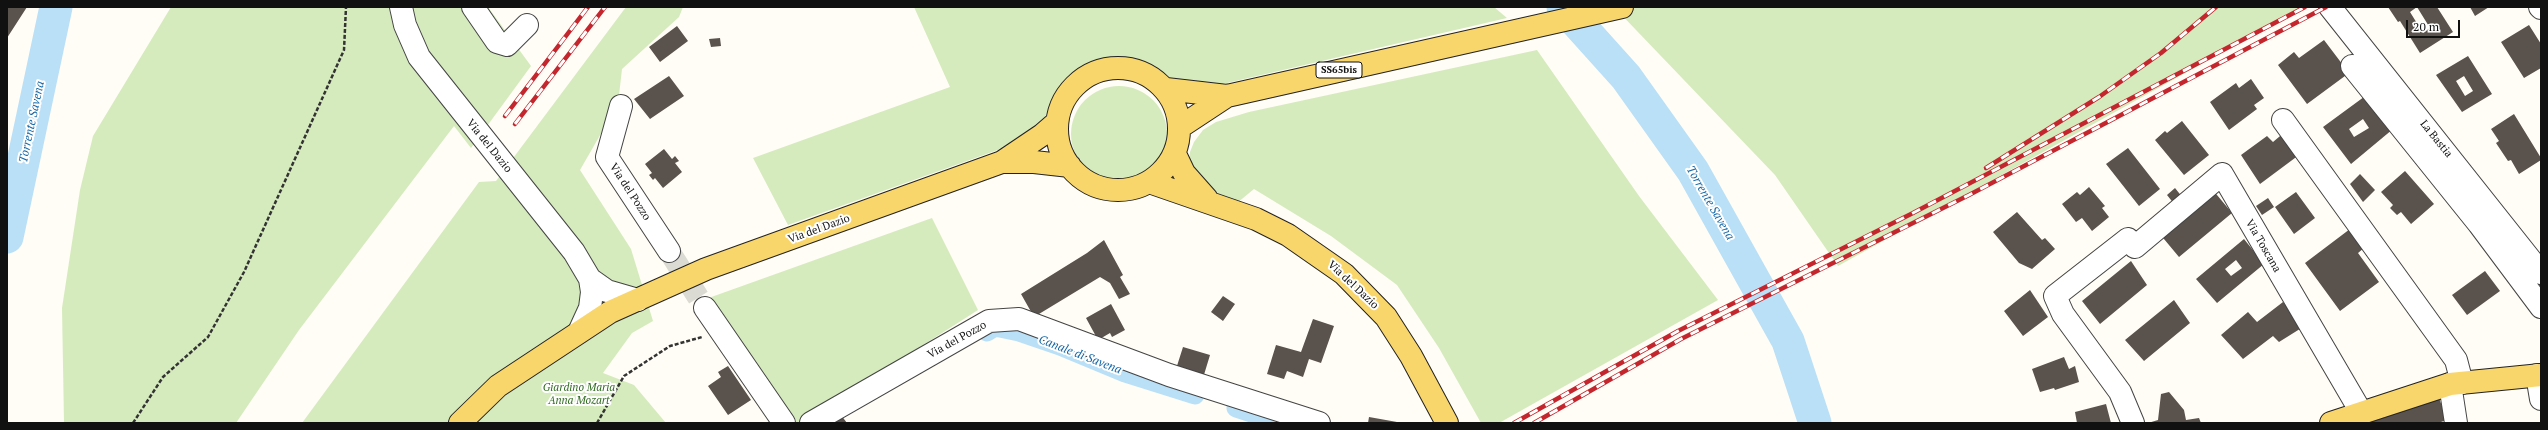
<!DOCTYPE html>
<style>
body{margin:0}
#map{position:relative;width:2548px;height:430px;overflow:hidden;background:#fffdf5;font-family:"PT Serif",serif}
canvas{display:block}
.frame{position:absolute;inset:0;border:8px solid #111;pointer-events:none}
.scale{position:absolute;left:2406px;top:20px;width:54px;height:18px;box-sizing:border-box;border:2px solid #111;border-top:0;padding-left:5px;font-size:12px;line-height:14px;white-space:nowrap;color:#111;-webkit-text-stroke:3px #fff;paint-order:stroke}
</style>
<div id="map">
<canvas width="2548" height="430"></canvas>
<div class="frame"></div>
<div class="scale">20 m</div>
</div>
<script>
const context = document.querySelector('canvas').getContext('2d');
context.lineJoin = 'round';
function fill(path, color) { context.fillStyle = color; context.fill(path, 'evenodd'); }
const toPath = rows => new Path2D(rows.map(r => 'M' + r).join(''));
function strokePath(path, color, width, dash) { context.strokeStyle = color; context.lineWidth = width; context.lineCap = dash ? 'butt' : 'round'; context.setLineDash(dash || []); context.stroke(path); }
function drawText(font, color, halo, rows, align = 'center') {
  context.font = font + ' "PT Serif",serif'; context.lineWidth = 4; context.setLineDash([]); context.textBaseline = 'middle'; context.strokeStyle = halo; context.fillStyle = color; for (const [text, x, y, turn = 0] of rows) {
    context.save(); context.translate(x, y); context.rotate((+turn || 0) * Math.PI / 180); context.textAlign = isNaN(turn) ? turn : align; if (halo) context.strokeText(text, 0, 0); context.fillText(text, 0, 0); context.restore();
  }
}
const green = toPath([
 [171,7,488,7,531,66,471,148,454,126,299,330,236,423,64,423,62,308,80,190,93,136],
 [626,7,683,7,679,17,622,69,618,104,580,170,631,249,653,321,632,333,603,373,634,385,666,423,302,423,479,182,496,181],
 [914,7,1494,7,1507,18,1214,86,1167,79,1141,64,1126,61,1108,61,1096,64,1082,70,1063,85,1043,120,1020,142,788,225,753,158,950,87],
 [1614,7,2304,7,1838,266,1775,175],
 [1537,50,1639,196,1718,300,1499,423,1481,423,1439,348,1397,285,1331,236,1254,189,1237,203,1201,186,1189,164,1190,152,1194,142,1203,130,1216,122,1249,112],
 '1071 134a48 48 0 1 1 96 0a48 48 0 1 1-96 0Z',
 [932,218,978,310,801,423,787,423,703,300]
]);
const canal = toPath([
 [987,332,995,327,1019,332,1060,346,1125,373,1195,395],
 [1236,408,1282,423]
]);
const river = toPath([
 [1563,7,1626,77,1693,171,1788,341,1815,423],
 [7,237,56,7]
]);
const building = toPath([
 [7,7,27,7,7,38],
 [2388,7,2437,7,2453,32,2420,53,2400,21,2398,22],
 [2417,7,2430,28,2423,33,2410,12],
 [2470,7,2489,7,2475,16],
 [2529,25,2541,44,2541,68,2524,78,2501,42],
 [677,26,688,41,660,62,649,47],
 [720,38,721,46,711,47,709,39],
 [2324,40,2349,73,2307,104,2278,65,2294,52,2299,58],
 [2468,56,2492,94,2462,112,2436,75],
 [2464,76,2473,91,2465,96,2456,81],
 [669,76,684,96,650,119,634,99],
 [2251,79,2264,98,2254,105,2257,109,2229,130,2210,102,2236,83,2239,88],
 [2368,94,2393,129,2351,164,2323,127],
 [2363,119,2369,128,2354,137,2349,129],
 [2514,114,2541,158,2541,160,2519,174,2511,160,2508,161,2496,143,2499,141,2491,129],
 [2182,121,2209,155,2184,175,2155,140,2165,131,2167,133],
 [2286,131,2303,152,2260,184,2241,155,2267,136,2273,142],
 [2128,148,2160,189,2139,206,2106,164],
 [664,149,672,159,675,156,679,161,675,163,682,172,663,188,655,178,653,180,649,175,652,173,645,164],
 [2405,171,2434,204,2411,224,2401,212,2397,215,2390,208,2393,205,2381,192],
 [2360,174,2375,190,2363,202,2350,184],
 [2089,187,2105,206,2102,208,2109,217,2092,231,2082,218,2076,222,2062,204,2077,192,2080,195],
 [2175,188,2183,198,2175,205,2167,195],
 [2212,189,2232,213,2179,257,2159,233],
 [2296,192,2315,218,2294,234,2275,207],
 [2268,198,2274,207,2262,215,2256,206],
 [2017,212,2042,240,2045,238,2055,249,2032,269,2019,263,1993,232],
 [2350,229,2364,248,2358,253,2379,282,2340,311,2305,263],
 [2244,239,2264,264,2217,303,2196,279],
 [2236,260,2242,268,2231,276,2225,269],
 [1104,240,1123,275,1120,277,1130,294,1119,299,1110,283,1100,277,1034,317,1021,294,1087,253],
 [2131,261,2147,285,2100,324,2082,301],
 [2485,271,2500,291,2467,315,2452,295],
 [2030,290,2048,317,2023,336,2004,311],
 [1223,296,1235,304,1223,321,1211,312],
 [2174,300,2190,323,2144,361,2125,340],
 [2283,302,2303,327,2279,342,2273,336,2243,359,2221,335,2248,312,2257,322],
 [1111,304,1125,330,1112,337,1110,333,1098,340,1086,318],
 [1313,319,1334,326,1321,363,1309,359,1303,377,1287,371,1284,379,1267,374,1276,345,1301,352],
 [1183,347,1210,355,1203,378,1176,369],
 [2064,357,2069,369,2075,366,2079,382,2055,390,2054,388,2040,392,2032,369],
 [728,366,751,400,728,415,708,386,721,377,718,372],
 [2169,392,2184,410,2186,420,2199,418,2201,423,2148,423,2158,420,2161,394],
 [2439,398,2447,420,2438,423,2364,423],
 [2106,404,2111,423,2077,423,2075,412],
 [838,411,847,423,821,423],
 [1369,417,1397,422,1397,423,1368,423]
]);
const minorTunnel = toPath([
 [669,251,705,308]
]);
const path = toPath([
 [133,423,163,377,208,337,244,272,344,50,346,7],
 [597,423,624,376,670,346,702,337]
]);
const minor = toPath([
 [401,7,405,25,419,57,574,252,590,279,592,292,590,308,579,332],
 [473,7,497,42,507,45,527,25],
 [2330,7,2541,273],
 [2540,7,2541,8],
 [2352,66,2479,224,2541,307],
 [621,106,607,157,669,251],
 [2283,120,2456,360,2462,383],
 [590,279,607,291,638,300],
 [705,308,784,423],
 [2537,375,2541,399],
 [2450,384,2456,423],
 [811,423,989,321,1019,319,1169,375,1319,423],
 [2133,423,2120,392,2063,314,2055,296,2128,239,2135,247,2222,174,2361,412]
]);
const major = toPath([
 '1057 129a61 61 0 1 1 122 0a61 61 0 1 1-122 0Z',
 [1166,89,1227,96],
 [1180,127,1227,96,1622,7],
 [1175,154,1184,173,1207,199],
 [1002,162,1034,162,1070,166],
 [1149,182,1256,219,1288,235,1344,274,1386,317,1411,356,1447,423],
 [460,423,498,386,610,312,706,269,1002,162,1042,135,1057,122],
 [2331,423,2450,384,2541,375]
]);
const rail = toPath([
 [505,116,588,7],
 [515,124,605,7],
 [1986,168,2099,97,2161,53,2216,7],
 [1514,423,1678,331,1913,213,2305,7],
 [1534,423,1681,339,1969,195,2326,7]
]);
const shields = [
 [1339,70,46]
];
const shieldNames = [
 ["SS65bis",1339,70]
];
const streetNames = [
 ["La Bastia",2436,139,51],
 ["Via del Dazio",489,146,51],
 ["Via del Pozzo",630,192,57],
 ["Via del Dazio",819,229,-20],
 ["Via Toscana",2263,246,60],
 ["Via del Dazio",1353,285,43],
 ["Via del Pozzo",957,340,-29]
];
const parkNames = [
 ["Giardino Maria",579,388],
 ["Anna Mozart",579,401]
];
const waterNames = [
 ["Torrente Savena",32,122,-78],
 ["Torrente Savena",1710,203,60],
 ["Canale di Savena",1080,355,21]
];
fill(green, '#d5ebbd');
strokePath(canal, '#b9e0f7', 19);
strokePath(river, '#b9e0f7', 33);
fill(building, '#5a524d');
strokePath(minorTunnel, '#dbdad3', 22, [22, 11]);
strokePath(minor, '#444', 24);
strokePath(major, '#222', 24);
strokePath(path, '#333', 2.5, [4, 2]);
strokePath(minor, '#fff', 22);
strokePath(major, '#f9d66b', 22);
strokePath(rail, '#c4262e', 4.5);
strokePath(rail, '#fff', 3, [9]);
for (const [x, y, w] of shields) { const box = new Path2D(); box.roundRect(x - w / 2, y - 8, w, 16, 3); context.fillStyle = '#fff'; context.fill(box); strokePath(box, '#111', 1); }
drawText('bold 10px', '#111', null, shieldNames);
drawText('11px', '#111', '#fff', streetNames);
drawText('italic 11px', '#2f6b1f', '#fff', parkNames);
drawText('italic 12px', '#1768a6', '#fff', waterNames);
</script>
